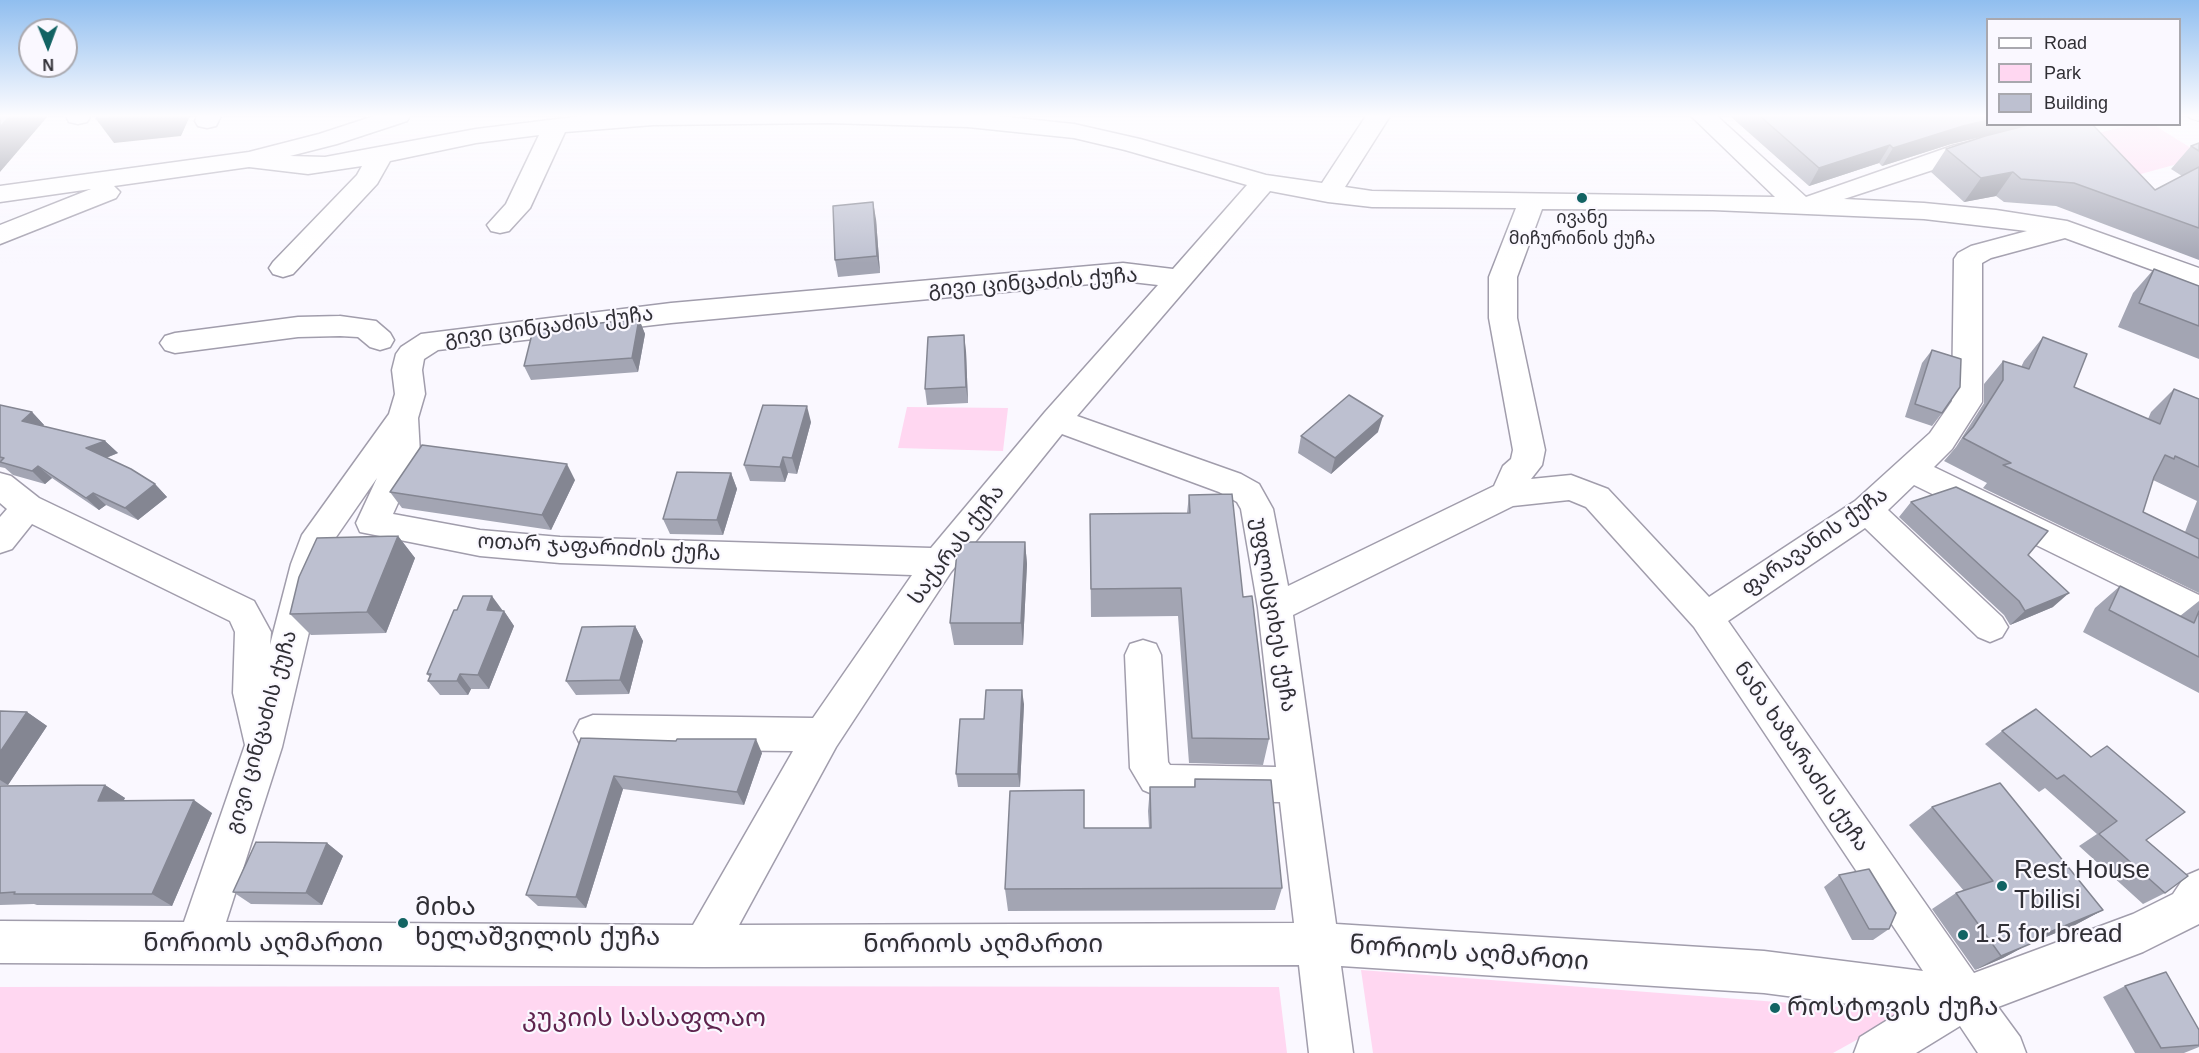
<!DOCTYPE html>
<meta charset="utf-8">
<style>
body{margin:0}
#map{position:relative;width:2199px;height:1053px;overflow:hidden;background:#faf8ff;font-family:Helvetica,sans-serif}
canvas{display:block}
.legend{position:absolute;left:1986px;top:18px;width:195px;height:108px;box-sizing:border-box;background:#faf8ff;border:2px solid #a9a8ae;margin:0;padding:8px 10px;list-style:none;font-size:18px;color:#302f35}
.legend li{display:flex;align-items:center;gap:12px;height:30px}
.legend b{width:30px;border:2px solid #a9a8ae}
.north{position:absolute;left:18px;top:18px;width:60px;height:60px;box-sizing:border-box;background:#faf8ff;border:2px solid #a9a8ae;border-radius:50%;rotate:179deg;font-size:16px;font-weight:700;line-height:24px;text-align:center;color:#302f35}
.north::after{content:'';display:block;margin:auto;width:21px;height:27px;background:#126363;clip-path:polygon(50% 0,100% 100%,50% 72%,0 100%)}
</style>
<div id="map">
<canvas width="2199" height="1053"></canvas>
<ul class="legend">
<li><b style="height:8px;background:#fff"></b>Road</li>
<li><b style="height:16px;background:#ffd7f1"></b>Park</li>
<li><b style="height:16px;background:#bdc0d0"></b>Building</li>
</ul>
<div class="north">N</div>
</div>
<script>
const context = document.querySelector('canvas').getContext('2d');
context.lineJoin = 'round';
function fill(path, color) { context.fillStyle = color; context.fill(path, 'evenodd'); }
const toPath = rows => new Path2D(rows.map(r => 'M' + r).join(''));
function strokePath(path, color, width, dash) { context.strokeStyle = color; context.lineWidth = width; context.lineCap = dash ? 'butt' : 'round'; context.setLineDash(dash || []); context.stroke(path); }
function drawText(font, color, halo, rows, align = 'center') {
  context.font = font + ' Helvetica,"Noto Sans Georgian",sans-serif'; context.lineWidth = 4.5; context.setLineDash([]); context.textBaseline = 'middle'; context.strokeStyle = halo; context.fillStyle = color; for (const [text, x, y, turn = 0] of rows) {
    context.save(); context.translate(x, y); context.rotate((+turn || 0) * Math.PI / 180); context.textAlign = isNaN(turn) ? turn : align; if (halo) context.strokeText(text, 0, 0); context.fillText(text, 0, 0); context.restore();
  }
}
const green = toPath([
 [2131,125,2154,125,2199,153,2199,158,2112,182,2066,141],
 [907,407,1008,408,1003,451,898,448],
 [1361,970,1907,1012,1833,1053,1373,1053],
 [580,986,1279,987,1287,1053,0,1053,0,987]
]);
const minor = toPath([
 [66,116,90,116,90,117,87,122,78,124,69,122,66,116],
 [197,116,221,116,216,126,207,128,198,126,195,121,197,116],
 [374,116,410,116,407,121,337,144,290,156,325,157,476,129,582,116,998,116,1074,124,1140,139,1266,175,1322,183,1366,116,1390,116,1345,187,1372,191,1775,197,1691,116,1717,116,1806,197,1952,146,1985,138,1994,140,1997,145,1994,150,1844,199,1924,203,1996,210,2067,221,2199,268,2199,287,2065,238,1991,258,1982,263,1982,402,1952,449,1934,467,2199,595,2199,625,1914,485,1888,510,2002,617,2008,627,2002,637,1990,642,1978,637,1865,528,1728,621,1974,973,2133,914,2173,894,2185,876,2199,870,2199,924,2143,952,1998,1007,2020,1037,2026,1053,1978,1053,1960,1026,1916,1053,1854,1053,1860,1037,1902,1011,1764,993,1341,966,1353,1053,1309,1053,1299,965,704,967,0,963,0,921,184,922,245,745,233,693,235,632,230,621,32,524,12,549,0,553,0,517,7,509,0,503,0,473,11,476,39,498,254,601,271,632,270,645,291,564,302,535,389,414,395,394,392,370,396,354,401,347,421,334,671,303,1123,263,1173,269,1247,185,1125,150,1074,138,968,127,829,123,653,125,565,132,530,208,509,231,500,233,491,231,487,225,506,204,539,135,476,143,390,161,377,184,293,274,283,277,273,274,269,268,273,262,357,175,362,166,308,174,249,167,114,186,120,192,116,198,0,244,0,225,91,189,0,202,0,186,249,152,319,134,374,116],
 [1270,191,1328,202,1372,207,1516,208,1489,277,1489,318,1513,450,1511,459,1503,466,1494,486,1288,586,1273,509,1259,484,1241,474,1077,416,1270,191],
 [1542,209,1713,210,1924,219,2027,231,1971,246,1958,253,1954,259,1952,401,1930,433,1855,501,1709,597,1608,489,1571,475,1531,479,1542,465,1545,450,1517,318,1517,277,1542,209],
 [1123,281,1158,285,1045,412,931,548,560,537,480,530,393,514,420,454,418,418,425,394,422,370,424,359,438,350,671,323,1123,281],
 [1062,434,1219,492,1237,502,1241,509,1258,608,1276,767,1170,765,1168,762,1161,655,1156,644,1143,640,1130,644,1125,655,1130,768,1143,790,1169,801,1280,802,1294,923,739,925,836,747,951,572,1062,434],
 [377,478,356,523,360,532,480,556,560,563,912,575,813,718,593,715,580,720,574,732,580,744,593,749,793,751,693,925,226,922,282,747,325,564,334,540,377,478],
 [1569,500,1586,507,1694,627,1923,971,1764,951,1336,924,1293,615,1513,506,1569,500],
 [340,316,376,321,390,333,394,340,390,347,380,350,370,347,358,337,340,336,298,337,175,353,165,350,160,343,165,336,175,333,298,317,340,316]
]);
const rail = toPath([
 [2190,116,2199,119]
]);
const wall = toPath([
 [1730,116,1988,116,2155,190,2182,176,2171,169,2191,146,2199,143,2199,260,2056,206,2004,202,1996,196,1964,202,1931,172,1946,149,1981,137,1951,144,1882,166,1879,163,1809,186],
 [876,219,880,273,838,277,835,260],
 [2154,269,2199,286,2199,359,2118,327,2133,293],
 [639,319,645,334,638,372,531,380,524,366],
 [2043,337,2074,387,2148,419,2151,412,2174,389,2199,399,2199,593,1983,488,1987,483,1944,461,1956,447,1984,403,1984,384,2003,361,2021,367,2024,361],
 [2153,480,2197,501,2185,532,2143,512],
 [1932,350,1942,413,1932,426,1905,417,1922,363],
 [966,351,968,403,927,405,925,389],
 [0,405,32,412,44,425,43,426,105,441,118,453,106,458,155,484,167,497,138,520,106,505,99,510,52,478,45,484,13,475,5,468,0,467],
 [811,422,797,474,788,473,785,482,750,481,744,465],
 [1378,432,1331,474,1298,453,1301,436],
 [731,473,737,489,723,535,670,534,663,519],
 [575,480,551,530,402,508,390,492],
 [1189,495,1243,597,1269,739,1263,765,1189,763,1178,616,1091,617,1090,514,1187,513],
 [1911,502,2028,555,2053,607,2010,625,2004,615,1899,517],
 [398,536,415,558,386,633,311,635,290,614],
 [1025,542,1027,564,1023,645,954,645,950,623],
 [2120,586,2180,616,2199,601,2199,693,2083,632,2095,608],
 [502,611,504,611,514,626,489,689,471,689,468,695,440,695,428,681,430,677,427,674],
 [635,626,643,641,629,694,576,695,566,681],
 [1024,704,1020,787,958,787,956,774,984,719],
 [2036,709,2146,840,2165,893,2143,904,2079,846,2097,834,2045,788,2039,792,1985,744,2002,731],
 [0,711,27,712,47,726,8,785,0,785],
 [581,738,762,753,744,805,623,789,586,908,538,906,526,895],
 [1195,779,1282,888,1275,910,1008,911,1005,889,1084,828,1149,828,1148,811,1150,787,1194,787],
 [105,785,125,798,123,801,212,813,172,906,37,905,34,904,0,905,0,786],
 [1932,807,2103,910,2075,925,2029,944,2003,958,1975,970,1932,909,1956,893,1964,891,1909,825],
 [327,843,343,856,322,905,251,904,233,892],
 [1839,875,1889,929,1873,940,1852,940,1824,887],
 [2125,986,2199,1030,2199,1047,2184,1053,2135,1053,2103,997]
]);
const shadedWall = toPath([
 [10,116,48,116,0,172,0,127],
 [126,116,190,116,181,136,114,143,96,119],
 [1988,120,1988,124,2036,124,1951,144,1882,166,1893,148,1963,126],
 [1890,145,1879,163,1809,186,1819,168],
 [2013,172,1996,196,1964,202,1981,178],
 [873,202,876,219,880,273,877,256],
 [639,319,645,334,638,372,632,358],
 [964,335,966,351,968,403,966,387],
 [807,406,811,422,797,474,792,458],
 [32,412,44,425,35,433,22,421],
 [1383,416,1378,432,1331,474,1335,458],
 [105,441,118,453,98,461,86,448],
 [783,457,788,473,785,482,780,467],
 [567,464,575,480,551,530,542,515],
 [38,466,52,478,45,484,32,471],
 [731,473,737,489,723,535,717,520],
 [155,484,167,497,138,520,125,508],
 [93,493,106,505,99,510,86,498],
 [398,536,415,558,386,633,367,612],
 [1025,542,1027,564,1023,645,1021,623],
 [2069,593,2053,607,2010,625,2025,611],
 [492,596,503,611,487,610],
 [504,611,514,626,489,689,478,675],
 [635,626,643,641,629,694,620,680],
 [460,674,471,689,468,695,457,681],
 [1022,690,1024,704,1020,787,1018,774],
 [27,712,47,726,8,785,0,780,0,752],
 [756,739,762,753,744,805,737,792],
 [614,776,623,789,586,908,576,897],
 [105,785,125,798,117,814,98,801],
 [194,800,212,813,172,906,152,894],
 [327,843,343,856,322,905,306,893],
 [2103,910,2075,925,2029,944,2003,958,1975,970,2028,941]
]);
const building = toPath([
 [0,116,10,116,0,127,0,116],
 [98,116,126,116,96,119,98,116],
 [1760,116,1988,116,1988,120,1963,126,1893,148,1890,145,1819,168,1760,116],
 [2032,124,2092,124,2155,190,2199,167,2199,228,2074,183,2021,179,2013,172,1981,178,1946,149,1985,136,2032,124],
 [2199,143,2199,151,2191,146,2199,143],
 [873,202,877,256,835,260,833,206,873,202],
 [2154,269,2199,286,2199,326,2139,303,2154,269],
 [639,319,632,358,524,366,533,330,639,319],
 [964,335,966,387,925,389,928,337,964,335],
 [2043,337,2087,354,2074,387,2160,424,2174,389,2199,399,2199,467,2175,456,2174,459,2165,455,2154,477,2143,512,2199,539,2199,558,2003,465,2011,463,1963,438,1973,427,2003,380,2003,361,2029,369,2043,337],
 [1932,350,1961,359,1960,387,1942,413,1915,404,1932,350],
 [1349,395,1383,416,1335,458,1301,436,1349,395],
 [0,405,32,412,22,421,105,441,86,448,131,469,155,484,125,508,93,493,86,498,38,466,32,471,0,462,4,458,0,457,0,405],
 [763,405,807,406,792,458,783,457,780,467,744,465,763,405],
 [422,445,567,464,542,515,390,492,422,445],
 [677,472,731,473,717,520,663,519,677,472],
 [1956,487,2048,531,2028,555,2069,593,2025,611,2019,601,1911,502,1956,487],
 [1232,494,1243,597,1252,596,1269,739,1192,738,1181,588,1091,589,1090,514,1190,513,1189,495,1232,494],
 [398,536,367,612,290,614,299,577,317,538,398,536],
 [958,542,1025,542,1021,623,950,623,958,542],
 [2120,586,2194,623,2199,611,2199,657,2109,610,2120,586],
 [463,596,492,596,487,610,504,611,478,675,460,674,457,681,428,681,431,674,427,674,454,610,457,610,463,596],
 [635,626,620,680,566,681,582,627,635,626],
 [986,690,1022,690,1018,774,956,774,960,719,984,719,986,690],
 [2036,709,2091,757,2107,746,2185,812,2146,840,2188,876,2165,893,2099,834,2117,821,2064,775,2057,779,2002,731,2036,709],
 [0,711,27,712,0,752,0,711],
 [581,738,676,741,677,739,756,739,737,792,614,776,576,897,526,895,581,738],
 [1195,779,1271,780,1282,888,1005,889,1010,791,1084,790,1084,828,1151,828,1150,787,1195,787,1195,779],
 [2000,783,2103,910,2028,941,2030,944,2001,956,1956,893,1993,881,1932,807,2000,783],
 [105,785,98,801,194,800,152,894,14,894,15,892,0,893,0,786,105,785],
 [256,842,327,843,306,893,233,892,256,842],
 [1869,869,1896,913,1889,929,1869,929,1839,875,1869,869],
 [2166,972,2199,1030,2199,1045,2161,1048,2125,986,2166,972]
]);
const markers = [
 [1582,198,6,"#126363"],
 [2002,886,6,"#126363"],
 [403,923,6,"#126363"],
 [1963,935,6,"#126363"],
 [1775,1008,6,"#126363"]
];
const farPoinames = [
 ["ივანე",1582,218],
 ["მიჩურინის ქუჩა",1582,239]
];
const streetNames = [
 ["გივი ცინცაძის ქუჩა",1033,283,-4],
 ["გივი ცინცაძის ქუჩა",549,327,-7],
 ["ფარავანის ქუჩა",1815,542,-35],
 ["საქარას ქუჩა",957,545,-53],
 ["ოთარ ჯაფარიძის ქუჩა",599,548,3],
 ["უფლისციხეს ქუჩა",1273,615,81],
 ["გივი ცინცაძის ქუჩა",262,732,-74],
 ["ნანა ხაზარაძის ქუჩა",1801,757,56]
];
const nearPoinames = [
 ["Rest House",2014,871],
 ["Tbilisi",2014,901],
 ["მიხა",415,908],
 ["ხელაშვილის ქუჩა",415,938],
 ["1.5 for bread",1975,935],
 ["როსტოვის ქუჩა",1787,1008]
];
const nearStreetnames = [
 ["ნორიოს აღმართი",263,944],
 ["ნორიოს აღმართი",983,945],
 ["ნორიოს აღმართი",1469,954,4]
];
const nearParknames = [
 ["კუკიის სასაფლაო",644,1019]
];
fill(green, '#ffd7f1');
strokePath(minor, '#a19dac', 3);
fill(minor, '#fff');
strokePath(rail, '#6f6d74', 6);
strokePath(rail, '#faf8ff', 4, [11]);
fill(wall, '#a3a5b3');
fill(shadedWall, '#848692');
fill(building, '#bdc0d0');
strokePath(building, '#848692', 1.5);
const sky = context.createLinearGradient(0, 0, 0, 263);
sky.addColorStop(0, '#90beef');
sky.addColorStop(0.44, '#fdfcff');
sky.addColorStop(1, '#fdfcff00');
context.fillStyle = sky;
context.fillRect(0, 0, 2199, 263);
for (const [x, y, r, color] of markers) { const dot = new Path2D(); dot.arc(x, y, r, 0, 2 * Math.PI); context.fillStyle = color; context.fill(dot); strokePath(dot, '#faf8ff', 2); }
drawText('18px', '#302f35', '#faf8ff', farPoinames);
drawText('21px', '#302f35', '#faf8ff', streetNames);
drawText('26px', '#302f35', '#faf8ff', nearPoinames, 'left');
drawText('26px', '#302f35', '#faf8ff', nearStreetnames);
drawText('26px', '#5e244e', '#faf8ff', nearParknames);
</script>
